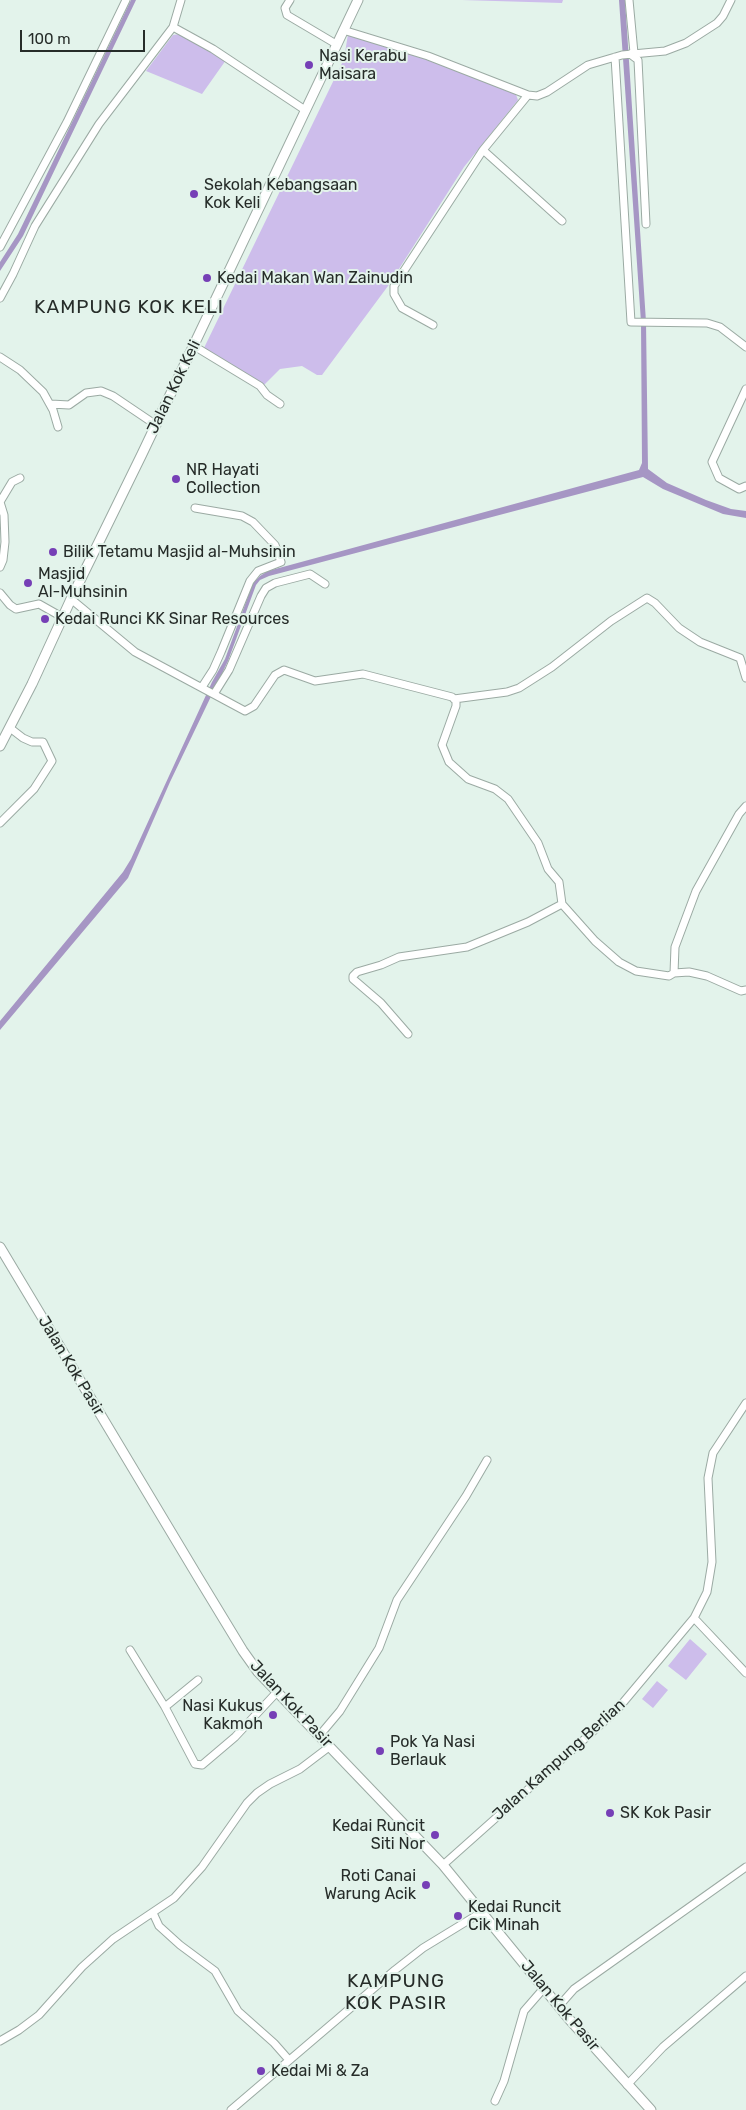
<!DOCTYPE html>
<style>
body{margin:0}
#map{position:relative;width:746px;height:2110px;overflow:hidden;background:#e3f3eb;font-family:Rubik,sans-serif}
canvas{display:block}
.scale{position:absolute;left:20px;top:30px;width:125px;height:22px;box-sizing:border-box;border:2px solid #262c29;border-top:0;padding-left:6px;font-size:15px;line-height:18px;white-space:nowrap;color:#262c29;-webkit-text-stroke:4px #e3f3eb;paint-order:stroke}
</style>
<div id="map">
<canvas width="746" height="2110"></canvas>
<div class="scale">100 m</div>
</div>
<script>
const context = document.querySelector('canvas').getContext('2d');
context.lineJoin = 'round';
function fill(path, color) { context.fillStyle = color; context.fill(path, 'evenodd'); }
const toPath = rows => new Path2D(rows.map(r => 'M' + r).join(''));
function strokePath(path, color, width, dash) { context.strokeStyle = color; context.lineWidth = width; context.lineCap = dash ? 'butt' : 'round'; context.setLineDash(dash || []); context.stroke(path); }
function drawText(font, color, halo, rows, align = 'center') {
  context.font = font + ' Rubik,sans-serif'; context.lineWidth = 4; context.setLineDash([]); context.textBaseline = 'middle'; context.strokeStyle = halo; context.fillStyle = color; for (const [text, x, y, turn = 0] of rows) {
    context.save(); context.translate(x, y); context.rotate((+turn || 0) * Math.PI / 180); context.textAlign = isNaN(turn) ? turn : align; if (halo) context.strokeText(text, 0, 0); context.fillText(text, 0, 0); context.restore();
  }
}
const green = toPath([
 [462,0,563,0,562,3],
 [180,34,226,60,202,94,146,71,173,35],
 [348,34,421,57,515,92,518,100,464,167,388,286,322,375,317,375,302,366,280,369,264,385,204,348,344,59],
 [690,1639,707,1654,686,1680,668,1666],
 [657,1681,668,1690,653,1708,642,1699]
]);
const water = toPath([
 [131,0,136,0,23,236,0,271,0,262,18,234],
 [619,0,625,0,646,322,648,469,667,483,706,500,731,509,746,511,746,518,723,514,663,489,643,477,269,576,260,580,256,585,228,661,170,782,128,878,0,1030,0,1021,123,872,131,859,212,682,225,659,253,583,260,576,268,571,639,470,642,463,641,322]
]);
const minor = toPath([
 [290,0,285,8,287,15,336,44],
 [629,0,634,53],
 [173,27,213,49,305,110],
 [343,30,428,56,528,95,537,96,547,92,588,65,622,55,665,51,686,43,717,23,723,16,731,0],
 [630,54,638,60,646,224],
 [615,57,631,322,707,323,720,327,746,347],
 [483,150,562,221],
 [0,247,67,122,126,0],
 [0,298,13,274,35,226,99,124,173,27,181,0],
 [433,325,402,308,394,294,394,286,483,150,528,95],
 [194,346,260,386,267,395,280,404],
 [0,357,20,370,43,392,53,410,58,427],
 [746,389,712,462,719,478,739,489,746,486],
 [51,404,69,405,86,393,101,391,113,396,156,425],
 [195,508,242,516,253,522,275,545,281,562,258,571,250,581,221,652,213,670,202,687],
 [0,567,3,560,5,542,4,515,0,502,12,482,20,478],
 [0,593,10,605,16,609,39,604,62,617],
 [71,599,135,652,245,711,254,706,275,675,284,670,315,681,363,674,452,697,456,701,456,706,442,745,449,762,468,779,495,789,508,799,538,843,548,869,559,882,562,904,595,941,619,962,636,971,669,976,674,973,675,947,696,891,739,814,746,806],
 [214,694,229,670,261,596,266,588,275,583,310,574,325,584],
 [454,699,507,692,519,688,552,667,611,621,647,598,655,603,679,628,700,642,740,658,746,678],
 [0,823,34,789,52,761,43,742,32,742,23,738,10,728],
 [674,973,689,972,707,976,741,991,746,990],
 [408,1034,381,1003,353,979,353,976,357,972,381,965,399,957,467,947,528,922,562,904],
 [694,1618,746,1673],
 [130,1650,165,1707,195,1764,202,1765,235,1737,277,1692],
 [165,1707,198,1680],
 [319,1736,340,1711,379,1648,397,1600,466,1496,487,1460],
 [443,1865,616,1711,694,1618,707,1592,712,1562,708,1478,713,1453,746,1403],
 [153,1913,159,1926,180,1945,215,1971,238,2011,274,2043,289,2060],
 [559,2006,574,1989,746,1867],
 [0,2041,19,2030,39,2015,82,1967,113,1939,174,1898,202,1867,247,1803,257,1793,270,1784,300,1769,329,1747],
 [627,2085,663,2047,746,1976],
 [495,2101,504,2081,524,2011,544,1988],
 [231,2110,395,1970,423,1948,482,1912]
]);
const tertiary = toPath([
 [0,746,32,684,71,599,142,454,358,0],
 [0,1247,198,1577,243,1651,258,1672,443,1865,569,2019,651,2110]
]);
const markers = [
 [309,65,5,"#763fb6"],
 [194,194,5,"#763fb6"],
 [207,278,5,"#763fb6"],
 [176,479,5,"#763fb6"],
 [53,552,5,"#763fb6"],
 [28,583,5,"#763fb6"],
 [45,619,5,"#763fb6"],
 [273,1715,5,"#763fb6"],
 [380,1751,5,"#763fb6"],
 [610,1813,5,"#763fb6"],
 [435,1835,5,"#763fb6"],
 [426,1885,5,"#763fb6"],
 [458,1916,5,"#763fb6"],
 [261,2071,5,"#763fb6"]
];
const poiNames = [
 ["Nasi Kerabu",319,56],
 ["Maisara",319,74],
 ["Sekolah Kebangsaan",204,185],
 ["Kok Keli",204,203],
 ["Kedai Makan Wan Zainudin",217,278],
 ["NR Hayati",186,470],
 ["Collection",186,488],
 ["Bilik Tetamu Masjid al-Muhsinin",63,552],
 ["Masjid",38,574],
 ["Al-Muhsinin",38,592],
 ["Kedai Runci KK Sinar Resources",55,619],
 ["Nasi Kukus",263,1706,"right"],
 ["Kakmoh",263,1724,"right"],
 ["Pok Ya Nasi",390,1742],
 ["Berlauk",390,1760],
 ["SK Kok Pasir",620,1813],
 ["Kedai Runcit",425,1826,"right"],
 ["Siti Nor",425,1844,"right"],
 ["Roti Canai",416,1876,"right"],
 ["Warung Acik",416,1894,"right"],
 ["Kedai Runcit",468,1907],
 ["Cik Minah",468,1925],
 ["Kedai Mi & Za",271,2071]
];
const streetNames = [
 ["Jalan Kok Keli",174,387,-64],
 ["Jalan Kok Pasir",71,1366,59],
 ["Jalan Kok Pasir",291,1704,47],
 ["Jalan Kampung Berlian",559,1760,-42],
 ["Jalan Kok Pasir",560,2006,50]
];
const quarterNames = [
 ["KAMPUNG KOK KELI",129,308],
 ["KAMPUNG",396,1982],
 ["KOK PASIR",396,2004]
];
fill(green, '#cdbdeb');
fill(water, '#a696c4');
strokePath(minor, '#9baaa3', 9);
strokePath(tertiary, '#9baaa3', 11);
strokePath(minor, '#fff', 7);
strokePath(tertiary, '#fff', 9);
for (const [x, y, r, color] of markers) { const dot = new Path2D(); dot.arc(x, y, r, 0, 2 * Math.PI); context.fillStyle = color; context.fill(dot); strokePath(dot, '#e3f3eb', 2); }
drawText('16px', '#262c29', '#e3f3eb', poiNames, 'left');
drawText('16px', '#262c29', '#e3f3eb', streetNames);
context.letterSpacing = '1px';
drawText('19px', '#262c29', '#e3f3eb', quarterNames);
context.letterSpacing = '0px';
</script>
